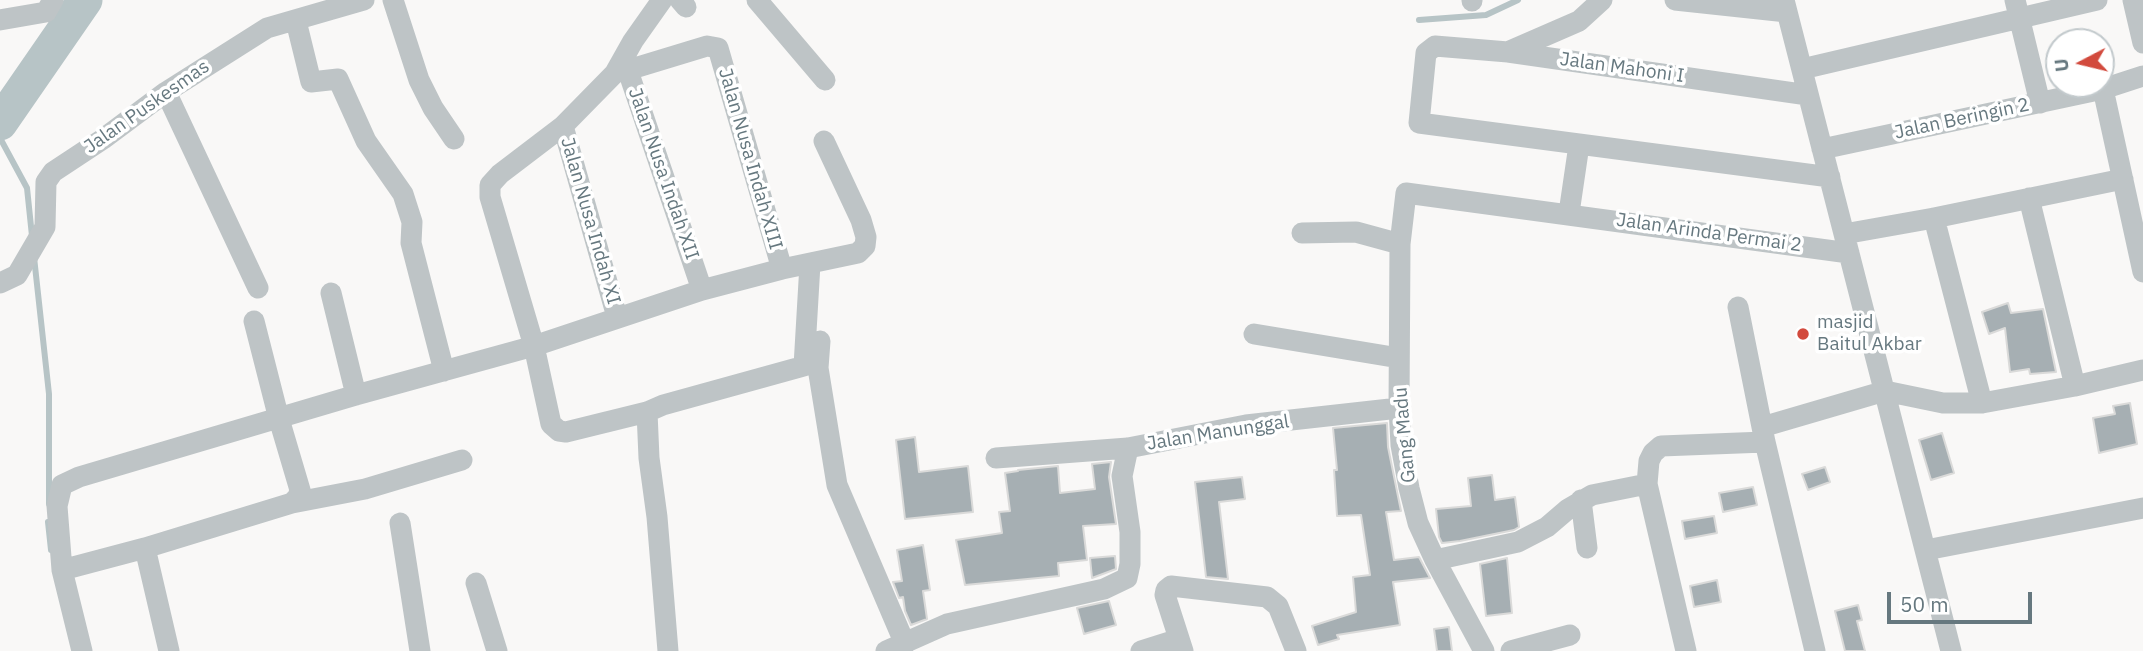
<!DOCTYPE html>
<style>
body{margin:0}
#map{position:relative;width:2143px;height:651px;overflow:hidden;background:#f9f8f7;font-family:"IBM Plex Sans",sans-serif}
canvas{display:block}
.north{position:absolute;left:2045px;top:28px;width:70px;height:70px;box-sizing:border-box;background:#fff;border:2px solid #c2c9cc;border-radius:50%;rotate:263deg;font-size:19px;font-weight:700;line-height:28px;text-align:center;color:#66787f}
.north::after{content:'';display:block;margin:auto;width:24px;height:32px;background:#d24a3d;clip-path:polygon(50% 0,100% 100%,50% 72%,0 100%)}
.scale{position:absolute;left:1887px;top:592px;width:145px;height:32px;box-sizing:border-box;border:4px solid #66787f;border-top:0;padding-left:9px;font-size:21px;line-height:24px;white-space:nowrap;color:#66787f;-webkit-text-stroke:5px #fff;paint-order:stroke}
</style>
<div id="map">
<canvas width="2143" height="651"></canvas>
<div class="north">U</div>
<div class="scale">50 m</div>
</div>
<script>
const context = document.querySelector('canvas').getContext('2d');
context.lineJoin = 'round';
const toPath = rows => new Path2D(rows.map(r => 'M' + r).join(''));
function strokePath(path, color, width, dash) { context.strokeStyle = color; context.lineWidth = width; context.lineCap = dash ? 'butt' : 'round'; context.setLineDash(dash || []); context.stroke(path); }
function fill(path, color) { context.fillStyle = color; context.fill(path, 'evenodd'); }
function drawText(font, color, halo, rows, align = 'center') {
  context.font = font + ' "IBM Plex Sans",sans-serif'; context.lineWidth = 7; context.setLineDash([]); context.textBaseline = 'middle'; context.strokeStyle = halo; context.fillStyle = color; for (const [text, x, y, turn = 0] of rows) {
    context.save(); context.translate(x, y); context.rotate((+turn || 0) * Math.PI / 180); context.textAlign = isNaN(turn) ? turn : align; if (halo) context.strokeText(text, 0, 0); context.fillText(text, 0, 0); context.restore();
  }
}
const stream = toPath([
 [1419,20,1486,15,1518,0],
 [0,138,27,188,32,236],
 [34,257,49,394,49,504],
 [48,522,51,550]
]);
const river = toPath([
 [0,123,85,0]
]);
const building = toPath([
 [2008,303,2011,313,2043,309,2056,372,2030,374,2029,369,2010,372,2005,328,1989,334,1982,312,2008,303],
 [2130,403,2137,444,2099,453,2093,418,2115,414,2113,406,2130,403],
 [1387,423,1388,447,1401,511,1386,512,1394,560,1419,557,1430,578,1393,582,1400,625,1337,635,1339,639,1318,645,1312,626,1356,612,1353,577,1370,575,1361,515,1337,516,1334,470,1337,470,1333,428,1387,423],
 [1942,433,1954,473,1931,480,1919,440,1942,433],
 [915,437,919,472,968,466,973,512,905,519,896,440,915,437],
 [1111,462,1109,477,1116,524,1083,526,1087,560,1058,563,1059,576,965,585,956,540,1002,533,999,512,1010,511,1005,473,1018,471,1018,470,1058,466,1060,493,1095,489,1092,464,1111,462],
 [1825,467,1830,482,1808,490,1802,474,1825,467],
 [1492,475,1495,500,1515,497,1519,527,1514,530,1460,541,1442,543,1439,537,1436,509,1471,506,1468,478,1492,475],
 [1242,477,1245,499,1219,502,1228,579,1206,577,1195,482,1242,477],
 [1753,487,1757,505,1723,512,1719,493,1753,487],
 [1714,516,1717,533,1685,539,1682,521,1714,516],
 [923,545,930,590,923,591,927,619,911,625,905,611,903,597,899,598,893,582,902,581,897,550,923,545],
 [1115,556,1116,569,1092,578,1090,558,1115,556],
 [1507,558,1512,613,1486,616,1480,564,1507,558],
 [1717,580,1721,602,1694,607,1690,586,1717,580],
 [1109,601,1116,625,1084,634,1077,608,1109,601],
 [1858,605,1862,620,1857,621,1865,651,1845,651,1835,611,1858,605],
 [1449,627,1452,651,1437,651,1434,629,1449,627]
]);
const minor = toPath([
 [393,0,419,80,433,108,454,139],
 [662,0,633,41,615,73,563,126,500,174,490,185,490,197,534,346,551,424,559,431,566,432,647,412,663,405,804,366,810,264],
 [680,0,686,7],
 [757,0,825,80],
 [1472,0,1472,1],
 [1675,0,1787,12],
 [1784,0,1951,651],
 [2015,0,2040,103],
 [2133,0,2143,43],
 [0,20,46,12,53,0],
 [296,21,311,82,338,79,366,141,403,194,412,222,411,243,444,371],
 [1510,51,1579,21,1602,0],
 [624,59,702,290],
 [1802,69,2097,0],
 [628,70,707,46,718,48,782,269],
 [2103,89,2143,272],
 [166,92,258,288],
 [1808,95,1508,52,1435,46,1426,53,1419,123,1830,177],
 [563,126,617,317],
 [1822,149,2103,89,2143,76],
 [2029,198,2075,386],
 [1569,213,1579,145],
 [1934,218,1982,403],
 [1302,233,1356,232,1400,244],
 [1844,234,1934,218,2123,179],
 [0,283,17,275,45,227,46,182,53,172,103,139,166,92,267,28,364,0],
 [331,293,356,395],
 [1738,307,1765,442,1815,651],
 [254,321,279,419,300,490,298,497,292,503],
 [1254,334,1399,358],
 [820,341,818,368,837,485,905,644],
 [647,412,649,458,657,517,668,651],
 [1762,427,1885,391,1943,403,1982,403,2075,386,2143,370],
 [996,458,1128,448,1246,425,1399,408],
 [1581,500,1587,548],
 [400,523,420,651],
 [145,548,169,651],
 [1926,550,2143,508],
 [1435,560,1518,542,1547,527,1568,509,1592,495,1647,484],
 [62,570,145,548,292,503,365,489,462,460],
 [476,583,497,651],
 [82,651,62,570,57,506,62,485,79,477,356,395,534,346,702,290,782,269,858,253,865,246,866,237,861,220,824,141],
 [886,651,947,624,1104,589,1127,578,1130,564,1130,532,1122,476,1128,448],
 [1141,651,1179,639],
 [1183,651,1165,595,1166,590,1171,586,1267,597,1278,606,1296,651],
 [1484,651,1435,560,1418,523,1409,488,1401,445,1399,408,1400,244,1406,193,1849,253],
 [1511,651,1570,635],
 [1686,651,1647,484,1649,461,1653,453,1661,446,1765,442]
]);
const markers = [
 [1803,334,7,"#d24a3d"]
];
const streetNames = [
 ["Jalan Mahoni I",1622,68,8],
 ["Jalan Puskesmas",147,107,-35],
 ["Jalan Beringin 2",1962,119,-12],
 ["Jalan Nusa Indah XIII",750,159,74],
 ["Jalan Nusa Indah XII",663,174,71],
 ["Jalan Nusa Indah XI",590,221,74],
 ["Jalan Arinda Permai 2",1709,233,8],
 ["Jalan Manunggal",1218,433,-9],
 ["Gang Madu",1405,435,-95]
];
const poiNames = [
 ["masjid",1817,323],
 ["Baitul Akbar",1817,345]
];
strokePath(stream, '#b7c4c6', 6);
strokePath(river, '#b7c4c6', 35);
fill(building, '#a6afb3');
strokePath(building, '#dadad9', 2);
strokePath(minor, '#bec4c6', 21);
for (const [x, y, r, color] of markers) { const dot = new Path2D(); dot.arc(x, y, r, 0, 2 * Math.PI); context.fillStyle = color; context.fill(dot); strokePath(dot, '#fff', 2.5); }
drawText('19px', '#66787f', '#fff', streetNames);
drawText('19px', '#66787f', '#fff', poiNames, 'left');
</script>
